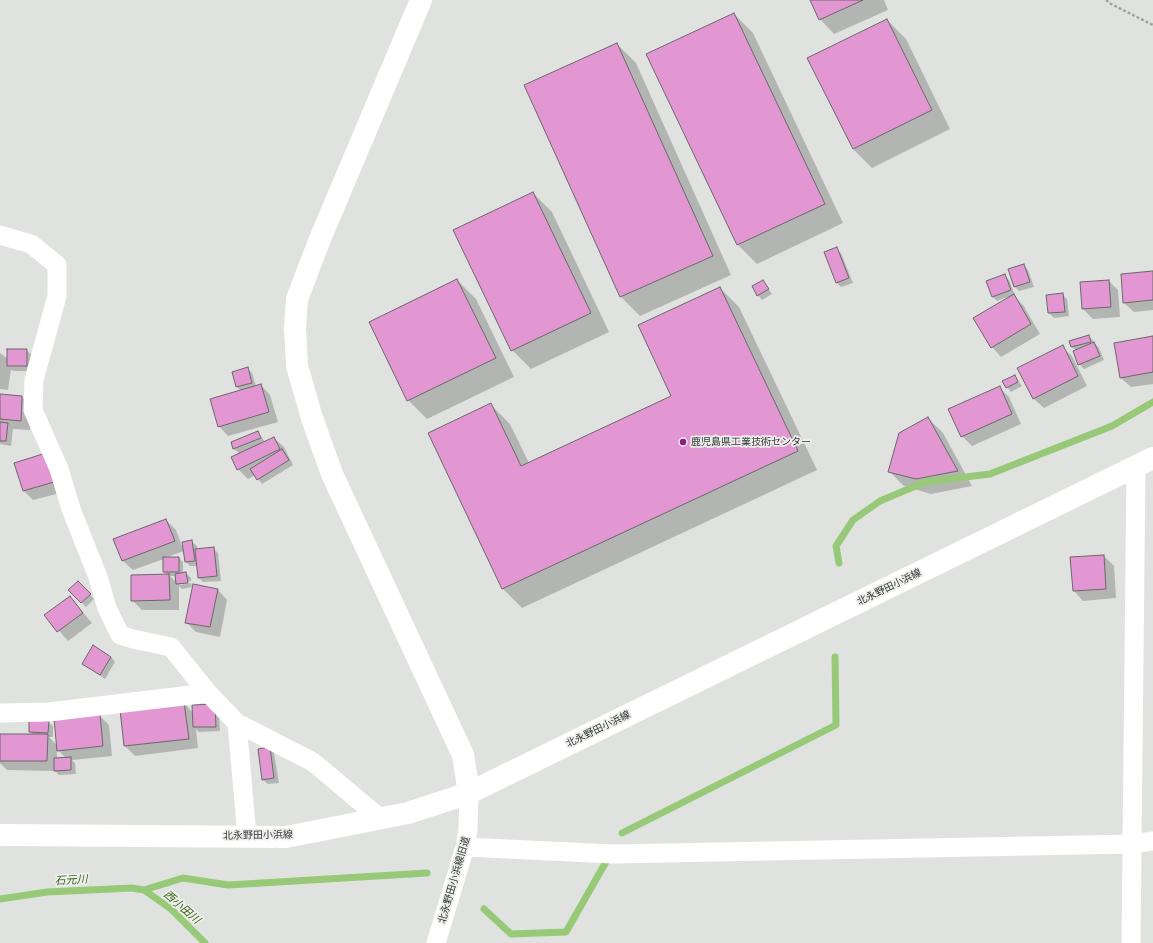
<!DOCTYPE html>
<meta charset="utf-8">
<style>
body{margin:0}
canvas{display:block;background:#e0e2df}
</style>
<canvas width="1153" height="943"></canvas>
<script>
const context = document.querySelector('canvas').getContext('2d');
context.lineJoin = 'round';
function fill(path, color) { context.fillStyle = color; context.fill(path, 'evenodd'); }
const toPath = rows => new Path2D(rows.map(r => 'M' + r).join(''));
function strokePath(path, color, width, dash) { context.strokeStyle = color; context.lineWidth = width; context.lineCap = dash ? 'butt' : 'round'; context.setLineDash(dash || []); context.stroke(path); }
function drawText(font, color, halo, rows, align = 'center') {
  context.font = font + ' Commissioner,"Noto Sans JP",sans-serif'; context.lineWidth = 3.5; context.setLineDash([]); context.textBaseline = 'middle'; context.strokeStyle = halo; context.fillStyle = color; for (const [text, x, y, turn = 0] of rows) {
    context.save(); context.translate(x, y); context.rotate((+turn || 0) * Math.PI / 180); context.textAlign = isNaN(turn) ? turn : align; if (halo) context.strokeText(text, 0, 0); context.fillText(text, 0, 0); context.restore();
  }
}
const shadow = toPath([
 [811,0,884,0,888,10,834,34,820,19],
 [734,14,753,33,843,223,757,264,738,245,647,54],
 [887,20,906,39,950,129,872,168,853,149],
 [617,44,636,63,731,275,640,316,621,297],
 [533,193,552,212,609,332,531,369,512,350],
 [836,248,841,253,853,283,841,287,837,283],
 [1024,265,1028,270,1034,287,1019,291,1015,287,1009,270],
 [1153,272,1153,310,1134,312,1124,303],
 [1005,276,1009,280,1015,295,1013,295,1023,305,1040,334,1001,357,992,347,1011,296,997,301,992,296],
 [457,280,476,299,514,377,427,419,408,400],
 [763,281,772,294,762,300,758,295],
 [1109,281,1118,290,1120,317,1093,319,1083,309,1081,283],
 [720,288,739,307,817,470,522,608,503,589,491,405,510,424,529,463,672,396],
 [1062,294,1067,299,1069,316,1054,318,1049,313],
 [1089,336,1099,348,1104,360,1084,369,1079,364,1076,351,1072,347],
 [1153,337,1153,384,1131,387,1121,378],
 [1062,347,1072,356,1087,386,1044,408,1034,399,1019,369],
 [26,350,31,354,31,371,13,371,11,369,8,390,0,389,0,353,8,359],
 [247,368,252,373,256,386,261,385,270,395,278,422,228,436,219,426,241,391,237,387],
 [1015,376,1022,386,1011,392,1007,387],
 [999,387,1009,397,1021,424,972,446,962,436],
 [0,395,22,397,31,407,30,430,13,429,11,446,0,444],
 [928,418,943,433,972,486,931,494,904,486,889,471],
 [258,432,265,442,274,438,284,447,293,465,262,484,255,475,248,479,238,469,240,454,234,449,232,443],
 [45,454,64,492,33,500,24,491],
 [166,520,176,530,183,549,192,542,197,546,197,550,213,548,218,553,221,581,203,582,199,578,198,566,190,566,186,562,184,551,167,557,179,558,183,562,183,574,186,573,191,578,191,581,180,583,180,585,191,583,192,587,182,589,179,586,179,610,142,610,132,600,167,575,164,572,164,559,133,570,123,561,115,539],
 [170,576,176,576,177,583],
 [1104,556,1114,566,1116,598,1083,601,1074,591],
 [78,582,94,599,86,607,70,590],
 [218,590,227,600,220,637,196,632,186,622],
 [70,597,92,623,68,641,45,615],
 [111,657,115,662,105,679,83,664],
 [184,703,193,713,219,710,220,731,199,732,196,729,198,748,135,756,125,746],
 [99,715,109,725,112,756,72,760,75,763,76,774,59,775,55,771,7,770,0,763,0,735,33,735,30,731,48,722,53,726,53,737,49,737,58,746],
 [57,749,66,758,57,758],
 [269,748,274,753,279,783,268,784,263,780]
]);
const stream = toPath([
 [839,563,836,546,853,520,880,501,925,482,990,474,1112,426,1153,402],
 [622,833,836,725,835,657],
 [144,890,183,878,228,885,427,873],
 [0,899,47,892,132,888,144,890,171,909,205,943],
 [484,909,511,934,566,932,607,860]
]);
const building = toPath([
 [810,0,863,0,819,20,810,0],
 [734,13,825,204,737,245,646,54,734,13],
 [887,19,932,110,853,149,807,58,887,19],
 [617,43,713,256,620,297,524,85,617,43],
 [533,192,591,313,511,351,453,230,533,192],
 [837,247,849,278,836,283,824,252,837,247],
 [1024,264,1030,282,1014,287,1008,269,1024,264],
 [1153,271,1153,300,1123,303,1121,274,1153,271],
 [1005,274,1011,290,992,297,986,281,1005,274],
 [457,279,496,358,407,401,369,322,457,279],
 [763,280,769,289,757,296,752,286,763,280],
 [1109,280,1111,307,1082,309,1080,282,1109,280],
 [720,287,798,451,502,589,428,433,491,403,521,466,671,396,638,325,720,287],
 [1063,293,1065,312,1048,313,1046,295,1063,293],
 [1014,294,1031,324,991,348,973,318,1014,294],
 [1089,335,1091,342,1071,347,1069,341,1089,335],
 [1153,336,1153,372,1120,378,1114,343,1153,336],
 [1094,342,1100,356,1078,365,1073,351,1094,342],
 [1063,345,1078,376,1033,399,1017,368,1063,345],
 [7,349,27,349,27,366,7,366,7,349],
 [248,367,252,383,236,387,232,372,248,367],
 [1015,375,1018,382,1006,388,1002,381,1015,375],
 [261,384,269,412,218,427,210,399,261,384],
 [1000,386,1012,414,961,437,948,409,1000,386],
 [0,394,22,396,21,421,0,419,0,394],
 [928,417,958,471,916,479,888,472,899,433,928,417],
 [0,422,8,423,6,441,0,441,0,422],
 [258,431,261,438,233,449,231,442,258,431],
 [274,437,280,449,237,470,231,457,274,437],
 [282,449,289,460,257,480,250,469,282,449],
 [46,453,54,482,23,491,14,463,46,453],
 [166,519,175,541,122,561,113,539,166,519],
 [192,540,195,561,185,562,182,542,192,540],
 [214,547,217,576,198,578,195,549,214,547],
 [1104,555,1106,589,1073,591,1070,557,1104,555],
 [163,557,179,557,179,572,163,572,163,557],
 [186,572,188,583,176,584,175,574,186,572],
 [169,574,170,600,131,601,131,575,169,574],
 [78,581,91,594,81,603,68,590,78,581],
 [193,584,218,589,210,627,185,623,193,584],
 [70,596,83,613,57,632,44,615,70,596],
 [93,645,111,657,100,675,82,664,93,645],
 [184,702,189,739,124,746,120,710,184,702],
 [215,704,216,727,193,727,192,705,215,704],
 [100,714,103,746,57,751,54,719,100,714],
 [29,720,49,721,48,733,29,732,29,720],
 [0,734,48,734,47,761,0,761,0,734],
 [270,747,274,778,262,780,258,749,270,747],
 [71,757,71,770,54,771,54,758,71,757]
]);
const path = toPath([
 [1106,0,1111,4,1153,25]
]);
const minor = toPath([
 [0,235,31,244,57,265,57,296,34,380,33,410,59,469,71,509,98,577,107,608,120,635,133,639,171,647,208,693,237,723,313,762,381,819],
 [0,713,49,712,208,693],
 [237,723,247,836],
 [465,847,613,854,1132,844,1153,841],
 [436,943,465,847,468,830,469,793],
 [1131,943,1136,467]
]);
const tertiary = toPath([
 [421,0,320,239,297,299,295,328,297,366,312,418,332,474,463,755,469,793]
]);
const secondary = toPath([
 [0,835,286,837,408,813,469,793,1153,458]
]);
const markers = [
 [683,442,4,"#8f1e80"]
];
const poiNames = [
 ["鹿児島県工業技術センター",691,442]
];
const streetNames = [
 ["北永野田小浜線",889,587,-26],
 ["北永野田小浜線",598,729,-26],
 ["北永野田小浜線",258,835,-1],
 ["北永野田小浜線旧道",454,880,-74]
];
const waterNames = [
 ["石元川",71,880,-3],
 ["西小田川",182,907,41]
];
fill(shadow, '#0003');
strokePath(stream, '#97c979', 7);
fill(building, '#e296d2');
strokePath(building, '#6b686a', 1);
strokePath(path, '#a2a3a1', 2.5, [3, 2]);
strokePath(minor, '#fff', 19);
strokePath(tertiary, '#fff', 22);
strokePath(secondary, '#fff', 22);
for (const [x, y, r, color] of markers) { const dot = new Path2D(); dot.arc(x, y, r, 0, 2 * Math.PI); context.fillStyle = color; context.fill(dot); strokePath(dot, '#edefec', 1.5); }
drawText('10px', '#333433', '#edefec', poiNames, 'left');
drawText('10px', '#333433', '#edefec', streetNames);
drawText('italic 11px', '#386514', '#edefec', waterNames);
</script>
